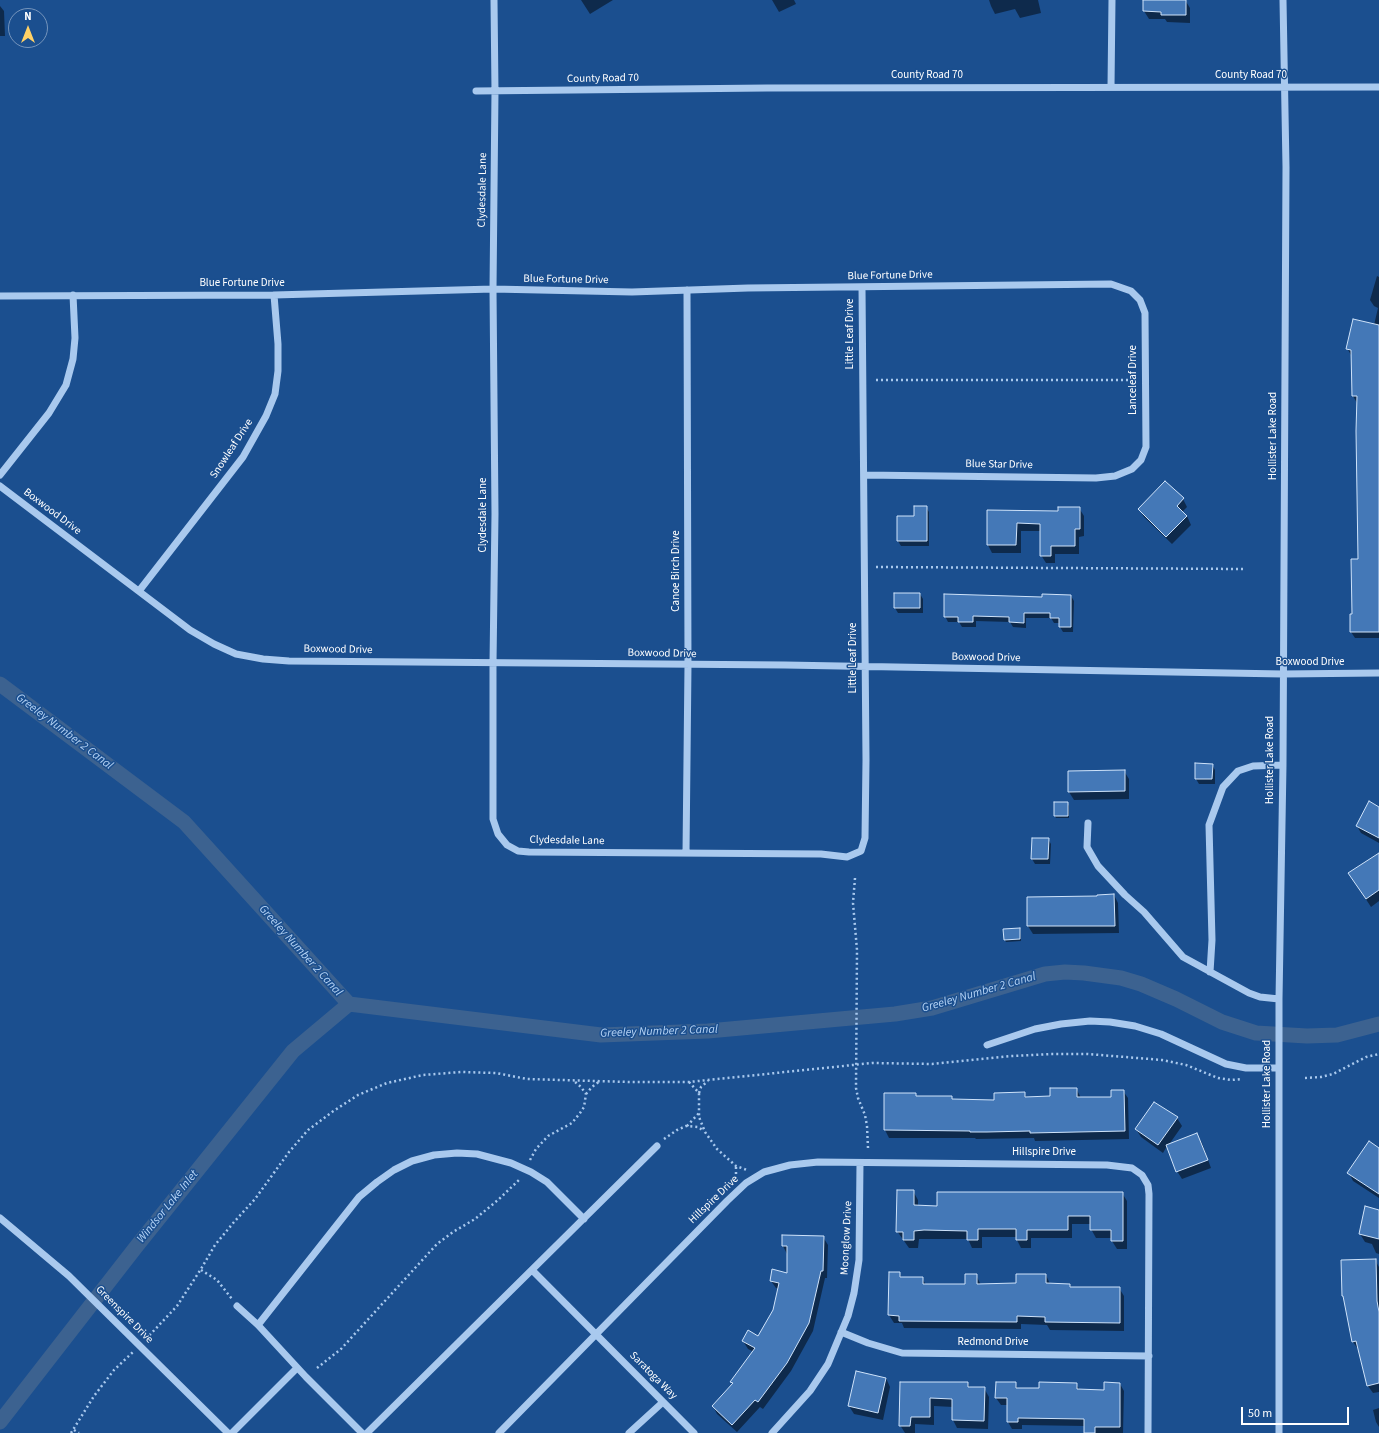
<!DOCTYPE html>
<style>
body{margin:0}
#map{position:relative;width:1379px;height:1433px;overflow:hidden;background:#1b4f8f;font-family:"Source Sans 3",sans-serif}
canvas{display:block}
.north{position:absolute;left:8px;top:8px;width:40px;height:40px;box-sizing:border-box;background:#1b4f8f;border:1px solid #7695bc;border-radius:50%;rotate:0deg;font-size:11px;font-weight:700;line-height:16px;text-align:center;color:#fff}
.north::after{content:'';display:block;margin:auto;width:14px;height:18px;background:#ffd166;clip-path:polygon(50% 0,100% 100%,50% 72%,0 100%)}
.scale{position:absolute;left:1241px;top:1407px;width:108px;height:18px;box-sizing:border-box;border:2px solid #fff;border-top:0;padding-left:5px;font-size:12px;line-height:14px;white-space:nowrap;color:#fff;-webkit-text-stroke:3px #1b4f8f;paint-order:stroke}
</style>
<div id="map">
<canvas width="1379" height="1433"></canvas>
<div class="north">N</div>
<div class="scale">50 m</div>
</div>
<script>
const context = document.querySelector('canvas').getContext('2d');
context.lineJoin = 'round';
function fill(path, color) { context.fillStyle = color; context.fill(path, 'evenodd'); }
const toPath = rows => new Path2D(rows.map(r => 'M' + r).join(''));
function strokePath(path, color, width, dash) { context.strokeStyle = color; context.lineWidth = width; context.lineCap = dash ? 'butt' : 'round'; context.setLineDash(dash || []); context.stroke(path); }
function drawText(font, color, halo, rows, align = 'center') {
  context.font = font + ' "Source Sans 3",sans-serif'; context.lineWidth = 3; context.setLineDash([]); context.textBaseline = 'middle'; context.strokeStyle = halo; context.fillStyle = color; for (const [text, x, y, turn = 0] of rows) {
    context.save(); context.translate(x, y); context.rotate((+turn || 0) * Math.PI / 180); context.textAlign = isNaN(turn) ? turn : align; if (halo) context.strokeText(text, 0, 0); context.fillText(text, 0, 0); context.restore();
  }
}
const shadow = toPath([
 [581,0,613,0,590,14],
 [772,0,794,0,796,4,779,12],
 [989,0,1038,0,1041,13,1020,18,1015,9,995,14,991,6],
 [1144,0,1185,0,1190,8,1190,23,1167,22,1165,19,1149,19,1144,11],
 [0,6,4,11,5,36,0,36],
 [1377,276,1379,277,1379,638,1355,638,1351,632,1359,560,1357,403,1353,396,1352,355,1351,355,1347,348,1374,325,1378,308,1374,306,1370,300],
 [1183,499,1187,507,1182,512,1187,516,1191,525,1172,544,1144,517,1139,509],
 [926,507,929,512,929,546,901,546,898,541,898,517,915,517],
 [1079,508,1084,516,1084,536,1079,537,1079,554,1055,554,1055,563,1046,563,1041,555,1041,531,1021,531,1021,553,992,553,988,545,988,511,1059,512],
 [920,594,923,599,923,613,898,613,895,608],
 [1071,596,1074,601,1073,632,1063,632,1060,627,1060,623,1054,623,1051,618,1026,618,1026,628,1013,627,1010,622,976,621,976,627,962,627,959,622,948,622,945,616,1043,598],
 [1212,765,1215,770,1215,784,1199,784,1196,779],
 [1124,771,1129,779,1129,799,1074,800,1069,792,1069,772],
 [1067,803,1069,806,1069,818,1056,818,1055,816],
 [1379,806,1379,843,1361,833,1357,826],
 [1048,839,1051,844,1050,864,1035,864,1032,859],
 [1379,854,1379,901,1371,907,1354,881],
 [1114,895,1118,903,1119,933,1033,934,1028,926,1028,898,1098,897],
 [1020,929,1021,941,1006,942,1005,940],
 [1076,1088,1081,1098,1112,1098,1123,1091,1128,1098,1129,1139,1035,1141,1034,1138,976,1139,975,1138,889,1138,885,1130,885,1094,915,1094,917,1097,951,1097,954,1100,995,1101,1024,1093,1027,1098,1051,1097],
 [1155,1104,1177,1118,1182,1126,1168,1146,1197,1135,1202,1143,1211,1168,1182,1179,1177,1171,1167,1146,1163,1153,1141,1137,1136,1129],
 [1379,1149,1379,1198,1353,1181,1349,1173],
 [913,1191,918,1200,918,1206,938,1207,1122,1193,1127,1201,1127,1249,1117,1249,1112,1241,1112,1238,1096,1238,1091,1229,1091,1224,1072,1224,1072,1238,1031,1238,1031,1248,1021,1248,1017,1240,1017,1237,982,1237,982,1248,972,1248,968,1239,919,1239,918,1248,909,1248,897,1231],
 [1379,1211,1379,1254,1376,1253,1372,1244,1365,1242,1360,1234],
 [783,1236,823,1237,828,1245,827,1278,825,1278,813,1331,791,1371,763,1409,760,1407,737,1432,717,1414,713,1406,733,1385,731,1382,754,1352,748,1349,743,1341,759,1337,774,1310,779,1289,776,1288,771,1281,788,1274,787,1254,783,1246],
 [1375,1260,1379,1267,1379,1392,1373,1393,1368,1386,1359,1349,1358,1349,1353,1342,1345,1299,1343,1296],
 [890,1273,899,1273,902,1278,922,1278,926,1285,966,1285,976,1275,981,1285,1017,1284,1046,1275,1050,1284,1070,1285,1072,1288,1119,1288,1124,1296,1124,1331,1050,1330,1047,1325,1021,1324,1021,1329,904,1328,902,1323,894,1323,889,1315],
 [886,1378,890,1387,883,1420,854,1414,849,1406],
 [901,1383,968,1383,970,1388,984,1388,989,1397,988,1429,957,1428,953,1420,953,1407,934,1406,934,1425,915,1424,915,1433,905,1433,900,1425],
 [1015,1383,1018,1389,1040,1389,1076,1384,1080,1390,1105,1391,1120,1384,1124,1391,1123,1433,1085,1433,1085,1426,1022,1425,1022,1429,1012,1429,1008,1422,1008,1405,1001,1405,996,1398],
 [1379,1408,1379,1427,1376,1422,1373,1410]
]);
const canal = toPath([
 [0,684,184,822,349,1004,601,1035,708,1031,895,1014,932,1008,1045,974,1065,972,1084,973,1121,978,1141,984,1176,999,1222,1022,1256,1033,1307,1036,1337,1035,1379,1024],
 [0,1422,136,1247,293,1051,349,1004]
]);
const building = toPath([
 [1143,0,1186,0,1186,15,1161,15,1161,12,1143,11,1143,0],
 [1353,319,1379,325,1379,632,1350,632,1350,614,1352,614,1351,559,1358,559,1356,431,1357,396,1352,396,1351,350,1346,349,1353,319],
 [1165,481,1184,498,1177,506,1187,516,1166,537,1138,509,1165,481],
 [914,506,927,506,927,541,897,541,897,516,914,516,914,506],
 [1058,507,1080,507,1080,529,1075,529,1075,546,1051,546,1051,556,1040,556,1040,524,1017,523,1016,545,987,545,987,510,1058,511,1058,507],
 [894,593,920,593,920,608,894,608,894,593],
 [944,594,1042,597,1042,594,1071,595,1071,627,1059,627,1059,618,1050,618,1050,613,1024,613,1024,623,1009,622,1009,617,973,616,973,622,958,622,958,617,944,617,944,594],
 [1195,763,1213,764,1212,779,1195,779,1195,763],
 [1125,770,1125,791,1068,792,1068,771,1125,770],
 [1369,801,1379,807,1379,838,1356,826,1369,801],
 [1054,802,1068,802,1068,816,1054,816,1054,802],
 [1032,838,1049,838,1048,859,1031,859,1032,838],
 [1379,853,1379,890,1366,899,1348,873,1379,853],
 [1114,894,1115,926,1027,926,1027,897,1097,896,1097,895,1114,894],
 [1020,928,1020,939,1004,940,1003,929,1020,928],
 [1050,1088,1077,1088,1077,1097,1111,1097,1111,1090,1124,1090,1125,1131,1030,1133,1030,1131,987,1132,970,1132,970,1131,884,1130,884,1093,916,1093,916,1096,952,1096,952,1099,994,1100,994,1093,1025,1092,1025,1097,1050,1096,1050,1088],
 [1154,1102,1178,1117,1158,1145,1135,1129,1154,1102],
 [1197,1133,1208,1160,1176,1172,1166,1145,1197,1133],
 [1369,1141,1379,1148,1379,1194,1347,1173,1369,1141],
 [897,1190,914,1190,914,1205,937,1206,937,1192,1123,1192,1123,1241,1111,1241,1111,1230,1090,1230,1090,1216,1068,1216,1068,1230,1027,1230,1027,1240,1016,1240,1016,1229,978,1229,978,1240,967,1240,967,1231,924,1230,914,1231,914,1240,903,1240,903,1232,896,1232,897,1190],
 [1365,1206,1379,1210,1379,1239,1359,1234,1365,1206],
 [782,1235,824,1236,823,1271,821,1271,809,1323,787,1363,758,1402,755,1400,732,1425,712,1406,733,1383,730,1382,755,1348,742,1341,748,1330,758,1336,773,1310,779,1283,770,1281,772,1269,787,1273,787,1246,782,1246,782,1235],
 [1376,1259,1377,1301,1379,1312,1379,1383,1367,1386,1356,1341,1352,1342,1343,1296,1342,1296,1341,1260,1376,1259],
 [889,1272,900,1272,900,1277,923,1277,923,1284,965,1284,965,1274,977,1274,977,1284,1016,1283,1016,1274,1046,1274,1046,1283,1070,1284,1070,1287,1120,1287,1120,1323,1045,1322,1045,1317,1017,1316,1017,1322,899,1321,899,1316,888,1315,889,1272],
 [856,1371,886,1378,878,1413,848,1406,856,1371],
 [900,1382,968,1382,968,1387,985,1387,984,1421,952,1420,952,1399,930,1398,930,1417,911,1417,910,1426,899,1426,900,1382],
 [996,1382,1016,1382,1016,1388,1039,1388,1039,1382,1077,1383,1077,1389,1104,1390,1104,1382,1120,1383,1120,1427,1095,1427,1095,1433,1084,1433,1084,1419,1018,1418,1018,1422,1007,1422,1007,1398,995,1398,996,1382]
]);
const path = toPath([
 [876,380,1131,380],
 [876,567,1246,569],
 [855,878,853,903,857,950,856,1088,858,1098,865,1115,867,1126,868,1148],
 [1305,1078,1321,1077,1333,1074,1366,1057,1379,1054],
 [689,1082,699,1093,699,1117,705,1132,717,1149,736,1166,747,1170],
 [699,1093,701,1087,708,1081],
 [586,1094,592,1087,600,1081],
 [687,1126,699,1113],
 [664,1139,677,1130,686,1126,698,1127,704,1131],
 [530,1160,536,1149,548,1136,572,1123,580,1113,584,1107,586,1094,581,1087,574,1081],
 [736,1179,736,1166],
 [201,1270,217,1280,232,1299],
 [146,1339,177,1306,201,1269,215,1245,234,1222,255,1199,289,1152,308,1130,332,1112,358,1095,387,1083,423,1075,461,1072,496,1073,527,1079,629,1082,689,1082,872,1063,932,1064,1011,1056,1051,1054,1088,1054,1162,1060,1186,1065,1218,1078,1231,1080,1242,1079],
 [317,1368,341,1349,437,1244,453,1232,475,1219,498,1200,520,1179],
 [74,1430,79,1433],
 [71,1433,94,1396,114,1370,133,1352]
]);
const minor = toPath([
 [494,0,495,91,493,289,495,514,493,663,493,819,498,834,507,845,518,851,529,852,821,854,847,857,861,851,865,838,866,760,862,287],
 [1111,87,1112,0],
 [476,91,767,88,1379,87],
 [0,296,274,295,493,289,632,292,748,288,1111,284,1131,291,1140,300,1145,313,1146,447,1141,460,1132,469,1115,476,1096,478,864,475],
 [0,475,49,413,66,385,73,359,75,338,73,295],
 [0,486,190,630,214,644,236,654,263,659,289,661,785,665,1283,674,1379,673],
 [139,591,243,457,266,416,275,394,278,371,278,344,274,295],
 [1088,823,1087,847,1098,866,1125,895,1144,912,1183,957,1249,993,1260,997,1279,999],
 [686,853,688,665,687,290],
 [1210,972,1212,940,1209,825,1223,787,1238,771,1253,766,1283,765],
 [987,1045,1035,1029,1061,1024,1090,1021,1110,1022,1135,1026,1161,1034,1226,1064,1246,1068,1278,1068],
 [0,1218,69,1276,228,1433],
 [532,1270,694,1433],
 [237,1306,258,1325,306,1377,362,1433],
 [258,1325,359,1197,377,1182,394,1170,412,1161,434,1155,457,1153,477,1154,511,1163,531,1172,547,1182,584,1219],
 [841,1332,868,1343,902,1353,1149,1356],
 [232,1433,297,1368],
 [367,1433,657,1146],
 [499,1433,727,1201,746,1183,764,1172,790,1165,818,1162,1107,1165,1132,1168,1142,1175,1148,1185,1149,1194,1148,1433],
 [629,1433,663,1402],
 [772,1433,810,1391,828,1364,848,1316,854,1293,859,1260,860,1163],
 [1279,1433,1279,999,1283,765,1286,167,1283,0]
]);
const streetNames = [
 ["County Road 70",927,76],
 ["County Road 70",1251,76],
 ["County Road 70",603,79,-1],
 ["Clydesdale Lane",483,190,-89],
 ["Blue Fortune Drive",890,276,-1],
 ["Blue Fortune Drive",566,280,1],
 ["Blue Fortune Drive",242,284],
 ["Little Leaf Drive",851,334,-90],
 ["Lanceleaf Drive",1134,380,-90],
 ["Hollister Lake Road",1274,436,-90],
 ["Snowleaf Drive",232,449,-57],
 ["Blue Star Drive",999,465,1],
 ["Boxwood Drive",52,512,37],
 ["Clydesdale Lane",484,515,-90],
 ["Canoe Birch Drive",677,571,-90],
 ["Boxwood Drive",338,650,1],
 ["Boxwood Drive",662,654,1],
 ["Little Leaf Drive",854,658,-90],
 ["Boxwood Drive",986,658,1],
 ["Boxwood Drive",1310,663],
 ["Hollister Lake Road",1271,760,-90],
 ["Clydesdale Lane",567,841,1],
 ["Hollister Lake Road",1268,1084,-90],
 ["Hillspire Drive",1044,1153],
 ["Hillspire Drive",714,1200,-44],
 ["Moonglow Drive",847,1238,-87],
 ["Greenspire Drive",124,1315,45],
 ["Redmond Drive",993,1343],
 ["Saratoga Way",653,1376,45]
];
const waterNames = [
 ["Greeley Number 2 Canal",64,732,37],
 ["Greeley Number 2 Canal",300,951,48],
 ["Greeley Number 2 Canal",979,993,-16],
 ["Greeley Number 2 Canal",659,1032,-2],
 ["Windsor Lake Inlet",168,1207,-51]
];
fill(shadow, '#0007');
strokePath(canal, '#3c6290', 15);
fill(building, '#4478b7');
strokePath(building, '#cfe3fa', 1);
strokePath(path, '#a9c9ee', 2.5, [2, 3]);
strokePath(minor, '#a9c9ee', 7);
drawText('11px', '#fff', '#1b4f8f', streetNames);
drawText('italic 12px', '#b5d3f5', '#1b4f8f', waterNames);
</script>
